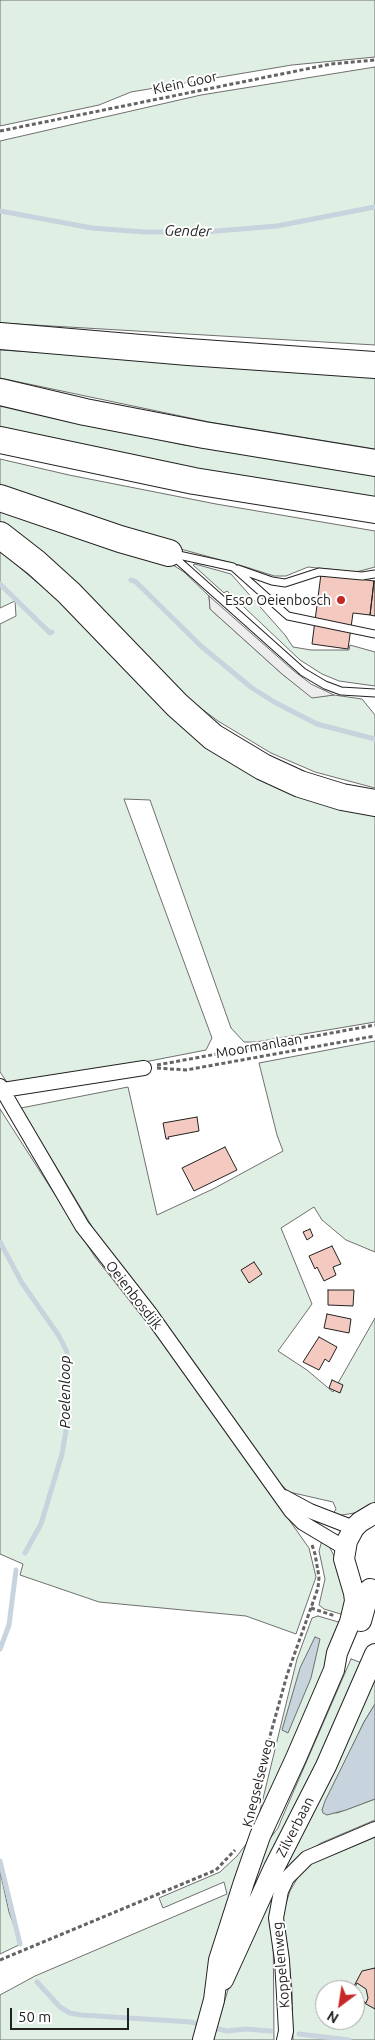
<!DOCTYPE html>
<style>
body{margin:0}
#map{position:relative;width:375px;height:2040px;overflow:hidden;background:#fff;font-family:Ubuntu,sans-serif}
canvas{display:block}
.north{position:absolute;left:315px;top:1980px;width:50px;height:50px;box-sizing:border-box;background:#fff;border:1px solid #a7a7a7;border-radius:50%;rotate:211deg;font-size:14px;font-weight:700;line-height:20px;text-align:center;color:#222}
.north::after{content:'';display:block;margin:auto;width:18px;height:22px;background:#c62828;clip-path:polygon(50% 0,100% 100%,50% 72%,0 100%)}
.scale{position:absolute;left:10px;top:2008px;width:119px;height:22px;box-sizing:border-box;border:2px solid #222;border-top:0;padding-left:6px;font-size:15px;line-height:18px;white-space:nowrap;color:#222;-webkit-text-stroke:4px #fff;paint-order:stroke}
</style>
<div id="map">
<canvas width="375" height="2040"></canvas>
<div class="north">N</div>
<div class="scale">50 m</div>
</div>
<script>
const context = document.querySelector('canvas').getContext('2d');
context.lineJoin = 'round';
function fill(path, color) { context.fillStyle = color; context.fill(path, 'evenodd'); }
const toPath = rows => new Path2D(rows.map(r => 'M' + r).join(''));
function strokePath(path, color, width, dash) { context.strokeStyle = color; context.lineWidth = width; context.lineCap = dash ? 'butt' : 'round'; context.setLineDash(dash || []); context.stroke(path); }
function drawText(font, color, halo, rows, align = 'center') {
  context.font = font + ' Ubuntu,sans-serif'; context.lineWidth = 4; context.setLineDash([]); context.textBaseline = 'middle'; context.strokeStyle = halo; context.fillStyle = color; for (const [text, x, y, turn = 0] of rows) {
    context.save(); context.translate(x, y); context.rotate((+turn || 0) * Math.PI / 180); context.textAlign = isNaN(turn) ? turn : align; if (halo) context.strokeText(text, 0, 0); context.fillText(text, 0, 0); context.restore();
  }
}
const green = toPath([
 [0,0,375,0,375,57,292,65,131,92,99,105,0,126,0,0],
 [375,67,375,345,0,323,0,141,201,95,375,67],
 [0,350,375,373,375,449,209,422,0,378,0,350],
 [0,405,184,445,375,475,375,503,0,431,0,405],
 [0,459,69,475,216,504,375,531,375,567,356,572,308,567,286,576,274,576,246,567,119,532,0,490,0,459],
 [0,503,170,563,184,572,209,596,210,609,282,674,312,697,334,695,362,699,375,715,375,788,315,772,271,753,218,721,160,678,0,530,0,503],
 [0,551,71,611,154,698,375,813,375,1022,256,1042,244,1042,231,1028,150,800,124,799,212,1038,206,1050,11,1088,0,1072,0,624,16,616,15,601,0,608,0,551],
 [195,564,231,574,285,635,293,647,311,650,349,650,350,645,375,652,375,686,339,681,322,674,300,660,227,591,224,593,193,565,195,564],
 [375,1041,375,1252,346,1240,322,1220,314,1207,281,1228,312,1304,278,1351,307,1370,333,1392,375,1318,375,1506,361,1512,342,1515,333,1514,336,1509,333,1502,289,1492,269,1473,199,1369,155,1310,109,1255,21,1108,128,1087,157,1215,213,1189,283,1151,277,1135,259,1063,375,1041],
 [0,1109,95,1257,170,1352,309,1548,316,1577,296,1634,246,1616,99,1602,20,1575,23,1564,0,1554,0,1109],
 [322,1540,330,1548,335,1558,346,1598,344,1615,324,1609,319,1605,325,1579,319,1551,322,1540],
 [318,1616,342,1623,194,2040,0,2040,0,1995,35,1976,227,1894,224,1882,163,1908,159,1898,220,1872,237,1856,247,1843,258,1819,297,1659,312,1618,318,1616],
 [351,1659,365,1664,225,1960,262,1849,278,1828,282,1818,351,1659],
 [375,1669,375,1704,364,1722,322,1810,337,1813,375,1799,375,1820,321,1843,295,1860,287,1871,273,1911,274,2040,213,2040,233,1973,375,1669],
 [375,1833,375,2040,293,2040,292,1989,287,1944,281,1919,290,1891,298,1877,317,1857,375,1833],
 [325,1990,355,1990,355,2020,325,2020,325,1990],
 [0,1871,9,1912,21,1944,0,1954,0,1871]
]);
const parking = toPath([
 [209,596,294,671,311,684,334,695,312,698,282,674,210,609,209,596]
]);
const water = toPath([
 [315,1637,320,1639,311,1678,288,1733,282,1730,300,1668,315,1637],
 [375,1704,375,1799,346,1810,327,1815,323,1813,322,1810,325,1801,364,1722,375,1704]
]);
const stream = toPath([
 [0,211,92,228,144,232,205,232,277,226,375,207],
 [131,580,136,582,201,646,252,688,276,703,317,724,375,739],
 [0,584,50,633,52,632],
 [0,1242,22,1283,59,1336,67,1352,67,1425,62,1454,41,1524,25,1553],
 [0,1649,9,1625,16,1570],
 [0,1861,20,1944],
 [37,1982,60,2007,70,2013,81,2015,191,2022,202,2025],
 [210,2027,227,2031,245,2029,271,2031],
 [299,2034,349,2040]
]);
const building = toPath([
 [321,574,374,581,370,615,353,613,348,649,312,644,321,574],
 [374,581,375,581,375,616,370,615,374,581],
 [197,1117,199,1131,168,1137,169,1139,166,1139,163,1123,197,1117],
 [225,1147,237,1170,194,1191,182,1168,225,1147],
 [310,1229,313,1236,307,1240,303,1232,310,1229],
 [332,1246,341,1264,333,1267,336,1275,324,1281,317,1267,315,1269,309,1256,332,1246],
 [254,1262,262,1274,249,1283,241,1270,254,1262],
 [328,1290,354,1290,353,1306,328,1305,328,1290],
 [327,1314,351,1319,349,1333,324,1328,327,1314],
 [319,1337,337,1347,329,1362,325,1359,319,1370,303,1362,319,1337],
 [332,1380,343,1385,340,1393,329,1388,332,1380],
 [375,1968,375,2009,359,2000,356,2003,359,1998,366,2003,368,1998,366,1989,357,1983,355,1987,348,1986,354,1986,362,1971,375,1968]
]);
const path = toPath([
 [0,131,331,64,375,60],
 [157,1065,375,1025],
 [157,1068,186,1070,375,1036],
 [311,1608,335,1616],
 [256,1799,270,1736,287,1675,318,1588,319,1577,315,1554,312,1545],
 [0,1960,216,1870,235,1850]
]);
const service = toPath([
 [174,554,233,567,288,616,375,634],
 [173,556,303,672,325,685,341,691,375,693],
 [238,569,272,581,285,583,319,572,362,576,375,574]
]);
const minor = toPath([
 [0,1086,82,1226,149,1312,291,1511,303,1523,345,1548],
 [3,1090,144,1068],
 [284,1497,310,1511,354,1528],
 [284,2040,286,2031,282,1960,276,1918,281,1891,287,1878,307,1858,375,1829]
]);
const secondary = toPath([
 [361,1621,370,1589],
 [223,1980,274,1868,326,1766,375,1654],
 [203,2040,214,2000,219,1960,244,1882,260,1836,296,1758,334,1670,337,1653,350,1622,355,1601,354,1593,344,1559,347,1541,354,1528,360,1522,375,1513]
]);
const motorway = toPath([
 [0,336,188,352,375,365],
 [0,392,85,412,204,435,375,463],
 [0,440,194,481,375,510],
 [0,498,120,539,169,553],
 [0,535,36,563,69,593,177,705,213,737,263,767,300,784,342,797,375,803]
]);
const markers = [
 [341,600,5,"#c62828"]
];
const streetNames = [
 ["Klein Goor",185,83,-12],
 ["Moormanlaan",259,1046,-10],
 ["Oeienbosdijk",134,1295,52],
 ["Knegselseweg",258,1783,-76],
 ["Zilverbaan",295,1827,-63],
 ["Koppelenweg",281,1965,-95]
];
const poiNames = [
 ["Esso Oeienbosch",331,600]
];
const waterNames = [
 ["Gender",188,231,1],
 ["Poelenloop",65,1392,-90]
];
fill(green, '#e0efe3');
strokePath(green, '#6f6f6f', 1);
fill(parking, '#ededed');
strokePath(parking, '#6f6f6f', 1);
fill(water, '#c7d3dd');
strokePath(water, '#6f6f6f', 1);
strokePath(stream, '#c7d3dd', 5);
fill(building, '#f3c9c0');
strokePath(building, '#222', 1);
strokePath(service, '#222', 9);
strokePath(minor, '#222', 16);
strokePath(secondary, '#222', 22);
strokePath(motorway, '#222', 28);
strokePath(path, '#646464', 3, [4, 2.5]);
strokePath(service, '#fff', 7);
strokePath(minor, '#fff', 14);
strokePath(secondary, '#fff', 20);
strokePath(motorway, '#fff', 26);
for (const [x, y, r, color] of markers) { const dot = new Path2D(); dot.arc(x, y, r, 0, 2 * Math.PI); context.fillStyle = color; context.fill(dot); strokePath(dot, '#fff', 2); }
drawText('14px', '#222', '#fff', streetNames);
drawText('14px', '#222', '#fff', poiNames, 'right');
drawText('italic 15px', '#222', '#fff', waterNames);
</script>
